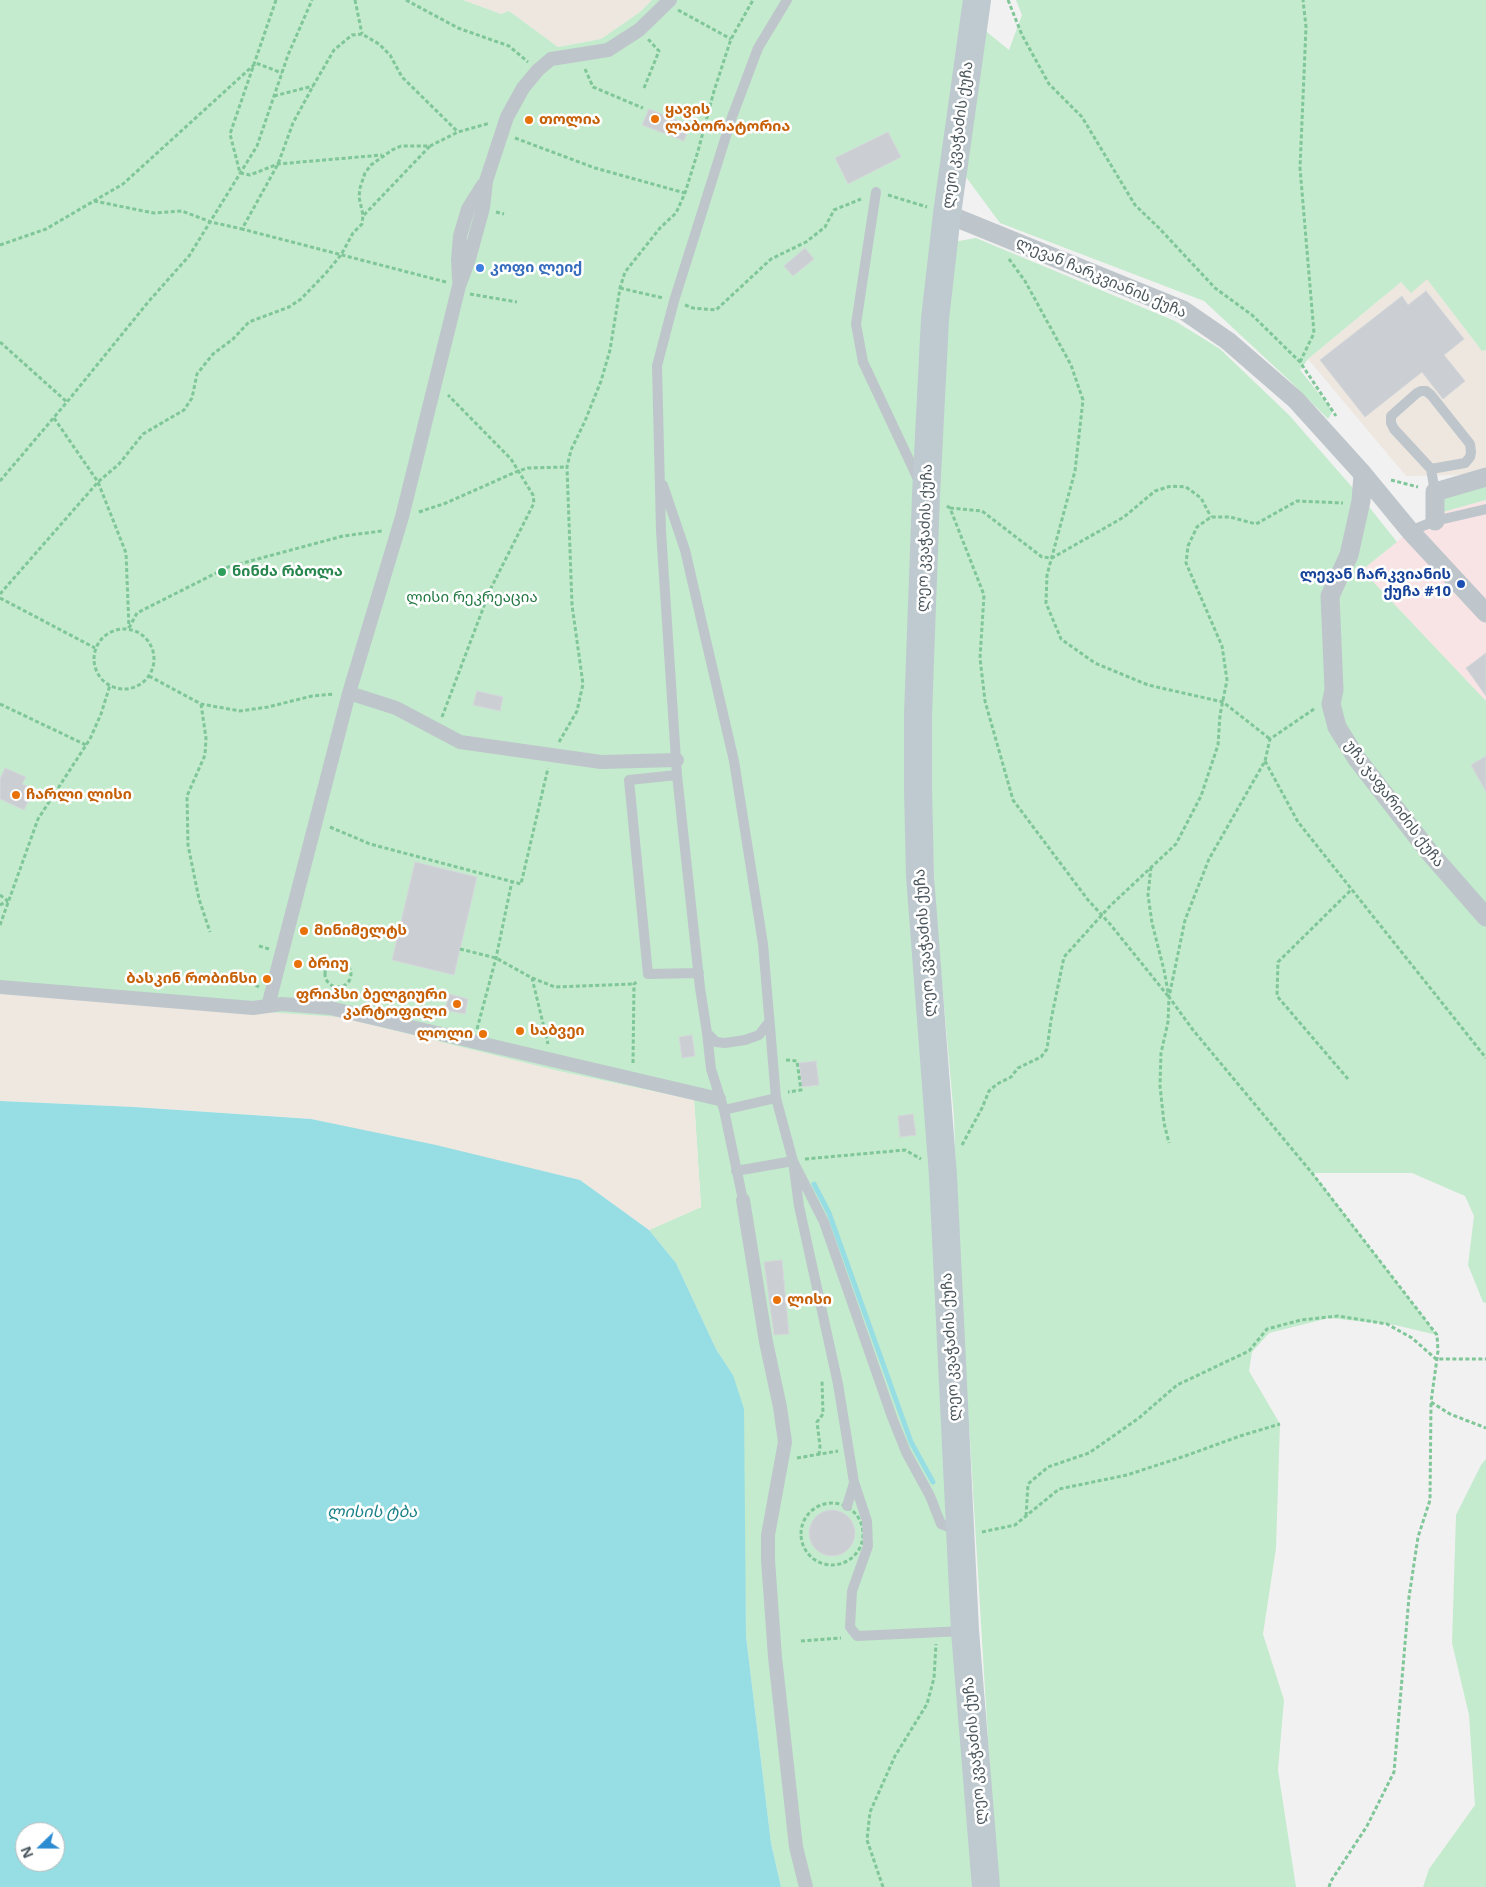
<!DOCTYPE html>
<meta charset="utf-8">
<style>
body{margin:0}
#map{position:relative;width:1486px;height:1887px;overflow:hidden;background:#f2f1f1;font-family:"Noto Sans",sans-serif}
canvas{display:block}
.north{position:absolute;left:15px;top:1822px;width:50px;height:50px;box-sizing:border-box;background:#fff;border:1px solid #b7bbbe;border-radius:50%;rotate:248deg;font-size:14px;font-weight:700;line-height:20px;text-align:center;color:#4a565c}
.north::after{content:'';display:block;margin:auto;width:18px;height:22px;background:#2c8cd1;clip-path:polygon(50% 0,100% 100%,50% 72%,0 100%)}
</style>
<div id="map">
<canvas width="1486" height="1887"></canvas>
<div class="north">N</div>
</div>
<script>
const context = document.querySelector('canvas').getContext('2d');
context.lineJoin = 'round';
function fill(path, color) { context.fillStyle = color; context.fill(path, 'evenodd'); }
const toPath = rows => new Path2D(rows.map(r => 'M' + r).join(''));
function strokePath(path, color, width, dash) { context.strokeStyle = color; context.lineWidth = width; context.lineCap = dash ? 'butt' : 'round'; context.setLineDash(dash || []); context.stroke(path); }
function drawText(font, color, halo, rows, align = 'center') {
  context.font = font + ' "Noto Sans","Noto Sans Georgian",sans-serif'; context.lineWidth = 5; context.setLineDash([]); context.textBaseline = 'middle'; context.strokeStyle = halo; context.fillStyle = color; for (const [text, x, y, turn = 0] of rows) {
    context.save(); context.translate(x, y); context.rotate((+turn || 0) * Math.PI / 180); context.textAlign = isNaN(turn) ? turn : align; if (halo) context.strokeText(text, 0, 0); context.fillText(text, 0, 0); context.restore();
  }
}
const commercial = toPath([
 [463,0,652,0,640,12,601,39,558,47,509,11,501,14],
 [1427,278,1482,351,1486,350,1486,468,1466,475,1406,476,1308,359,1401,282]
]);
const medical = toPath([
 [1486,500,1486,701,1362,570,1410,531,1443,512]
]);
const green = toPath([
 [0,0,463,0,501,14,509,11,558,47,601,39,640,12,652,0,968,0,925,317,933,1186,978,1887,781,1887,771,1843,746,1636,744,1525,733,1375,716,1349,676,1263,649,1230,701,1207,694,1100,563,1072,111,1002,0,994],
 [1016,0,1486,0,1486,350,1482,351,1427,279,1411,293,1401,282,1308,359,1300,370,1333,411,1328,419,1291,382,1204,301,1000,223,960,169,982,28,1009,50,1022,15],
 [976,238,1175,321,1220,349,1289,415,1366,503,1397,542,1362,570,1486,701,1486,1303,1483,1302,1468,1265,1474,1216,1465,1196,1412,1173,1313,1173,1437,1335,1395,1325,1329,1318,1269,1333,1252,1352,1249,1371,1280,1424,1276,1548,1263,1634,1284,1700,1278,1770,1296,1887,999,1887,993,1822,958,1243,954,1117,936,915,929,762,937,508,953,242],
 [1486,479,1486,500,1443,512,1435,492],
 [1486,1459,1486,1887,1423,1887,1429,1869,1475,1805,1469,1715,1452,1643,1456,1515,1481,1465]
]);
const sand = toPath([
 [0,994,340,1017,563,1072,694,1100,701,1207,649,1230,580,1180,311,1119,134,1107,0,1101]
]);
const water = toPath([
 [0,1101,134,1107,311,1119,436,1145,580,1180,649,1230,676,1263,716,1349,733,1375,744,1409,746,1636,771,1843,781,1887,0,1887],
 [25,1832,55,1832,55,1862,25,1862]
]);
const stream = toPath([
 [814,1184,829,1213,911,1442,933,1482]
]);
const building = toPath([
 [649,109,690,125,684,141,642,125,649,109],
 [888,132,901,157,848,184,835,158,888,132],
 [805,248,814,259,793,276,784,266,805,248],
 [1426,291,1464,339,1444,355,1465,381,1443,399,1422,372,1365,417,1320,360,1402,296,1408,305,1426,291],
 [1486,653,1486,696,1466,668,1486,653],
 [477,691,503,697,500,711,473,705,477,691],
 [1486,756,1486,792,1471,765,1486,756],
 [5,768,26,777,22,784,34,789,24,810,0,799,0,779,5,768],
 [415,862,477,877,454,975,392,960,415,862],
 [449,994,468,999,465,1014,445,1010,449,994],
 [692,1035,695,1056,682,1058,679,1037,692,1035],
 [816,1061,819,1085,802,1087,799,1063,816,1061],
 [913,1114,916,1135,900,1137,898,1116,913,1114],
 [782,1260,789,1334,774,1335,764,1262,782,1260],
 '809 1533a23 23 0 1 1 46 0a23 23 0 1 1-46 0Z'
]);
const path = toPath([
 [276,0,230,134,240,173,250,175,278,164,382,155],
 [355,0,362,34],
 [406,0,458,28,509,46,528,62],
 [1008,0,1022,35,1049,84,1082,117,1135,205,1159,228,1215,288,1252,315,1300,362,1336,416],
 [678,10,731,39],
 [585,69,593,87,643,108],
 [644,88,659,51,648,39],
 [274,96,313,86],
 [515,138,595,168,685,193],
 [888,195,927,207],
 [94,201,154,213,182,211,211,222,242,229],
 [496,212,504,214],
 [364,215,430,146],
 [0,245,46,229,123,184,256,63,282,73],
 [1009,259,1025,281,1071,365,1083,400,1075,471,1047,575,1046,603,1061,639,1095,663,1148,685,1223,702,1270,739],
 [446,282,242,229,278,164,293,123,313,86,334,50,352,35,362,34,379,44,390,55,402,77,458,132],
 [620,288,663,298],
 [470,294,517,302],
 [685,305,693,308,716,310,771,259,806,242,825,227,834,210,861,199],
 [0,342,67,402],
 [1300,362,1314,333,1300,168,1306,27,1303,0],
 [54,418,98,482,126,553,129,628],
 [1391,480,1418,487],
 [0,481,67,402,149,301,189,256,257,146,288,55,312,0],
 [947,506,950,508,984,595,980,658,985,701,1013,800,1088,900,1110,924,1168,996],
 [950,508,982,511,1042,557,1052,558,1124,517,1155,491,1171,486,1186,487,1201,498,1211,517],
 [419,512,446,503,518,471,528,468,567,467],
 [0,594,98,482,119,464,143,434,184,410,192,398,197,374,213,354,233,339,249,322,289,307,301,299,326,273,341,255,353,233,362,224,363,215,359,197,360,188,365,173,371,165,392,150,401,146,430,146,458,132,490,123],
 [0,598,95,648],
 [129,628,137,613,228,567,343,536,382,531],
 '94 659a30 30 0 1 1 60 0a30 30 0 1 1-60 0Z',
 [149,676,201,704,240,711,268,707,312,696,334,694],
 [0,704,86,745],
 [201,704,206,738,205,755,187,796,188,845,199,899,210,932],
 [1314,709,1270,739,1265,761,1209,859,1185,920,1169,997,1193,1030,1312,1173,1437,1335,1438,1351,1431,1402,1450,1414,1486,1428],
 [442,717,490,590,534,503,533,495,511,459,448,395],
 [559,742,577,711,583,684,572,605,567,467,571,450,585,421,601,381,610,350,620,288,625,272,660,228,676,213,685,193,698,151,714,91,731,39,753,0],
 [1265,761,1298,822,1486,1058],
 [330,827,370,844,521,884,548,768],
 [1151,867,1148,895,1152,923,1164,970,1169,997,1168,1022,1161,1053,1160,1086,1164,1123,1169,1143],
 [0,895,8,901],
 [0,905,8,901],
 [0,925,38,819,90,739,101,714,110,685],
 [259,946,269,949],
 [460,949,496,958,532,978,548,1044],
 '325 974a13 13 0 1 1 26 0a13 13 0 1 1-26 0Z',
 [532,978,555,987,634,984],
 [244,979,259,987],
 [477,1029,496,958,512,881],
 [786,1060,797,1061,801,1090,788,1092],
 [633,1063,634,984,638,981],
 [1348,1079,1277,996,1278,962,1352,889],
 [962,1145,982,1108,989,1091,997,1084,1011,1077,1018,1068,1041,1057,1047,1049,1051,1020,1064,957,1110,906,1176,844,1201,796,1218,745,1220,715,1227,680,1222,646,1186,563,1188,546,1197,527,1211,517,1230,517,1256,524,1297,501,1343,503],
 [805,1159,905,1150,921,1159],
 [819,1455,820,1446,817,1422,823,1414,822,1380],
 [797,1458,838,1451],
 '801 1534a31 31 0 1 1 62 0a31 31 0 1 1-62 0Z',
 [1026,1516,1028,1484,1048,1467,1089,1453,1139,1418,1177,1385,1249,1351,1267,1329,1301,1320,1338,1316,1387,1324,1412,1338,1436,1359,1486,1359],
 [982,1532,1015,1525,1059,1489,1127,1475,1185,1456,1240,1436,1280,1424],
 [801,1641,841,1638],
 [883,1887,867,1840,870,1812,895,1756,927,1704,934,1678,936,1644],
 [1329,1887,1331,1881,1367,1826,1394,1772,1409,1597,1418,1537,1430,1500,1431,1403]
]);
const service = toPath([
 [876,192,856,324,863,362,919,481],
 [1431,469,1465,463,1470,457,1471,452,1470,444,1431,395,1426,391,1421,391,1417,393,1391,416,1391,423,1394,429,1431,469,1435,492],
 [663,485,685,550,734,761,763,944,776,1098,793,1161,824,1222,892,1417,906,1452,930,1496,941,1524,959,1531],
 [1410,531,1435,521,1486,509],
 [677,775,629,780,648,974,699,973],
 [707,1033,716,1042,725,1043,745,1040,759,1035,769,1022],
 [724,1110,776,1098],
 [736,1171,793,1161,799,1206,838,1384,854,1482,867,1521,868,1546,852,1591,850,1627,857,1636,964,1631],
 [743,1200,724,1110,711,1069,707,1033,700,988,677,775,661,531,657,366,674,301,732,117,758,48,787,0],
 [847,1506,854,1483]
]);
const pedestrian = toPath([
 [459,280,458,260,460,236,468,209,483,185],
 [349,693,396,708,460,742,601,762,677,760],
 [0,987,253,1008,282,1004,330,1008,719,1099],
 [268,1006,349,693,402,517,459,286,469,259,483,208,486,181,507,117,523,88,538,70,551,59,608,50,639,30,670,0],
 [743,1200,766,1342,780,1407,785,1442,768,1535,768,1560,775,1657,796,1847,806,1887]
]);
const minor = toPath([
 [947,214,1183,310,1228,341,1296,400,1363,474,1410,531,1486,613],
 [1363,474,1361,501,1349,555,1330,596,1334,690,1331,704,1337,727,1357,759,1430,853,1486,917],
 [1435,521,1435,492,1486,477]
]);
const secondary = toPath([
 [977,0,947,214,935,319,926,495,918,715,918,788,920,876,943,1176,965,1631,986,1887]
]);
const markers = [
 [655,119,5,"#e8710a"],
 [529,120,5,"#e8710a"],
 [480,268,5,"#3f7fe0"],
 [222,572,5,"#2e9e5b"],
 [1461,584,5,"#1a4fb4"],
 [16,795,5,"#e8710a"],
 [304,931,5,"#e8710a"],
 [298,964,5,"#e8710a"],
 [267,979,5,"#e8710a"],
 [457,1004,5,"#e8710a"],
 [520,1031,5,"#e8710a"],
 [483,1034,5,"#e8710a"],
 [777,1300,5,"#e8710a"]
];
const foodNames = [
 ["ყავის",665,110],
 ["ლაბორატორია",665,127],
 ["თოლია",539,120],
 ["ჩარლი ლისი",26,795],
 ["მინიმელტს",314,931],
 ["ბრიუ",308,964],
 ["ბასკინ რობინსი",257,979,"right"],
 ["ფრიპსი ბელგიური",447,995,"right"],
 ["კარტოფილი",447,1012,"right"],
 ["საბვეი",530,1031],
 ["ლოლი",473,1034,"right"],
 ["ლისი",787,1300]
];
const streetNames = [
 ["ლეო კვაჭაძის ქუჩა",958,135,-82],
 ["ლევან ჩარკვიანის ქუჩა",1101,278,23],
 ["ლეო კვაჭაძის ქუჩა",925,538,-88],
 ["უჩა ჯაფარიძის ქუჩა",1394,804,53],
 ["ლეო კვაჭაძის ქუჩა",925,943,-94],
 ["ლეო კვაჭაძის ქუჩა",951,1347,-93],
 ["ლეო კვაჭაძის ქუჩა",975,1751,-95]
];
const shopNames = [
 ["კოფი ლეიქ",490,268]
];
const leisureNames = [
 ["ნინძა რბოლა",232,572]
];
const transitNames = [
 ["ლევან ჩარკვიანის",1451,575],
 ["ქუჩა #10",1451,592]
];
const parkNames = [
 ["ლისი რეკრეაცია",472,598]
];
const waterNames = [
 ["ლისის ტბა",372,1512]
];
fill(commercial, '#ede7e0');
fill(medical, '#f9e4e5');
fill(green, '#c4ebcd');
fill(sand, '#efe8e0');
fill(water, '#96dee3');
strokePath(stream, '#96dee3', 5);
fill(building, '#cbced2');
strokePath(building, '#d5d8db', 1);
strokePath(path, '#7fc699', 3, [4, 2.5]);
strokePath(service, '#bec6cb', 10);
strokePath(pedestrian, '#bec6cb', 14);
strokePath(minor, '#bec6cb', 19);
strokePath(secondary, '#bec9d0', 28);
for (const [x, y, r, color] of markers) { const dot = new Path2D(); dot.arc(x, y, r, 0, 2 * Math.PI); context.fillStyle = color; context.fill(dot); strokePath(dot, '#fff', 2); }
drawText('bold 15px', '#c56008', '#fff', foodNames, 'left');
drawText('15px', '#4a565c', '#fff', streetNames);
drawText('bold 15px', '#366cbe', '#fff', shopNames, 'left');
drawText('bold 15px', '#27864d', '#fff', leisureNames, 'left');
drawText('bold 15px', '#164399', '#fff', transitNames, 'right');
drawText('15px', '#217740', '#fff', parkNames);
drawText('italic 16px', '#1a8189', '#fff', waterNames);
</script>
